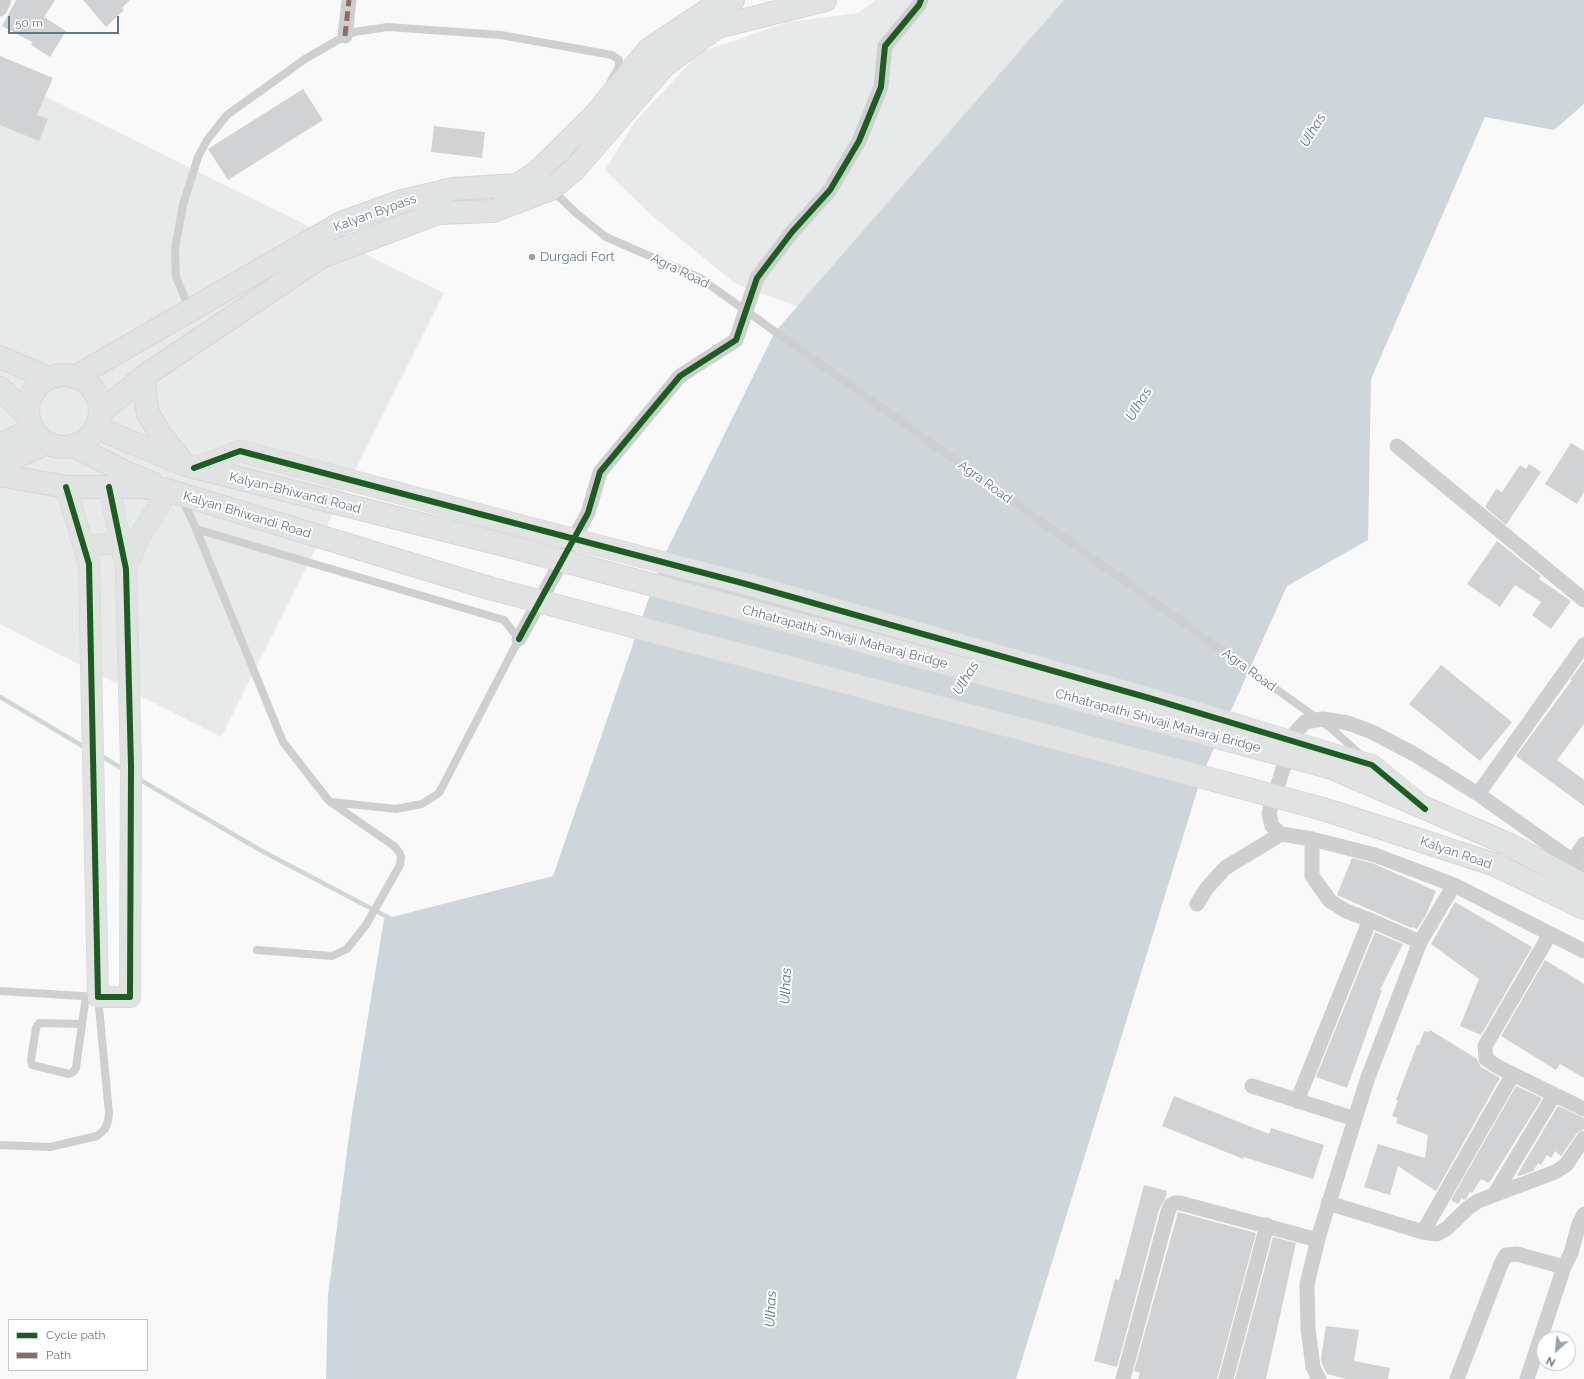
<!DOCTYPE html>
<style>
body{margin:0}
#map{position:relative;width:1584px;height:1379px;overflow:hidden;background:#f9f9f9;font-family:Raleway,sans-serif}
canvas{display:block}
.legend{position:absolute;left:8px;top:1319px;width:140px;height:52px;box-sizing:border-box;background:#fff;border:1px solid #c1c8cd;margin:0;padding:5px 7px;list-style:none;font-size:12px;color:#657683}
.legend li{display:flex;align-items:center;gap:8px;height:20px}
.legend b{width:20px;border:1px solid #c1c8cd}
.north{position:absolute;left:1536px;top:1331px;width:40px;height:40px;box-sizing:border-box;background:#fff;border:1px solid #c1c8cd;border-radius:50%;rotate:207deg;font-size:11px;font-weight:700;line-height:16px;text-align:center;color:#657683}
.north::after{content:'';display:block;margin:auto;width:14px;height:18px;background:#99a4ac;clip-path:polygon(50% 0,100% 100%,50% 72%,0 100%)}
.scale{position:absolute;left:8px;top:16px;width:111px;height:18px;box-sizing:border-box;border:2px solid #657683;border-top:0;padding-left:5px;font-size:12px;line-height:14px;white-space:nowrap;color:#657683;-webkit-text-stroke:3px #fff;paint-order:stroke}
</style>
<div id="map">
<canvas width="1584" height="1379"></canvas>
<ul class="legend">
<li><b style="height:5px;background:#1b5e20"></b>Cycle path</li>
<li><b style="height:5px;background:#8d6e63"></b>Path</li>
</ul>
<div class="north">N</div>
<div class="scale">50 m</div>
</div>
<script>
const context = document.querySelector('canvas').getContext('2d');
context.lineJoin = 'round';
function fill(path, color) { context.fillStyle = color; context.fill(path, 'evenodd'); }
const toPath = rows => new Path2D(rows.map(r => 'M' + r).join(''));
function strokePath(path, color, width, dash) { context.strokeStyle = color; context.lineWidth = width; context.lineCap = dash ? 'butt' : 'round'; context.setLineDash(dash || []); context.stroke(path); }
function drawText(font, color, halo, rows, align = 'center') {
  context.font = font + ' Raleway,sans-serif'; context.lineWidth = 4; context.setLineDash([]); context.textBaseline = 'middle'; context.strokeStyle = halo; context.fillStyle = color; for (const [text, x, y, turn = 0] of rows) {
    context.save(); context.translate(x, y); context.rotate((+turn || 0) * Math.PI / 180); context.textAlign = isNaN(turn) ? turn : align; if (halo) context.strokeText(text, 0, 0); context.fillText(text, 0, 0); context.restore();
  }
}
const built = toPath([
 [876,0,1085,0,809,311,736,284,651,215,605,170,634,123,699,53,788,22,858,13],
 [0,74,444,293,221,737,0,624]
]);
const water = toPath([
 [1064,0,1584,0,1584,104,1554,130,1485,117,1371,379,1368,540,1287,586,1202,775,1016,1379,326,1379,328,1295,352,1114,384,919,553,876,662,560,775,332]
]);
const stream = toPath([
 [0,697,86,748],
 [100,755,126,771],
 [137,778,260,850,395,921]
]);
const building = toPath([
 [16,0,55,0,44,17,66,31,50,57,31,45,32,42,2,26],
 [83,0,130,0,122,8,124,10,106,27],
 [0,56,53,78,37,115,48,119,39,141,0,125],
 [303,89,323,120,228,180,208,149],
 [434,126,485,132,482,158,431,152],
 [1571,443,1584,451,1584,492,1577,504,1545,484],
 [1529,464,1541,472,1506,525,1485,507,1496,489,1502,492,1520,465,1526,469],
 [1497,541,1541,576,1539,579,1571,601,1551,629,1532,615,1541,602,1515,585,1500,607,1467,584],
 [1584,661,1584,724,1557,760,1584,780,1584,806,1516,756,1572,680,1570,680],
 [1441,665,1512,722,1480,761,1409,704],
 [1352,858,1372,863,1436,891,1426,915,1417,929,1412,927,1411,928,1337,895],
 [1455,902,1532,947,1481,1035,1460,1026,1479,979,1431,944],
 [1375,932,1403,944,1380,990,1382,990,1347,1088,1316,1077],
 [1545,960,1584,984,1584,1078,1560,1064,1556,1070,1501,1036],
 [1430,1030,1477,1059,1481,1067,1500,1078,1436,1191,1398,1166,1390,1195,1364,1187,1378,1144,1425,1158,1428,1135,1396,1123,1398,1118,1392,1116,1398,1101,1396,1100,1417,1045,1419,1045,1424,1031,1429,1032],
 [1516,1086,1542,1098,1489,1183,1481,1179,1472,1193,1470,1192,1466,1199,1464,1200,1462,1198,1458,1204,1451,1200],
 [1174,1096,1269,1134,1271,1128,1324,1145,1313,1179,1244,1157,1243,1159,1162,1126],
 [1558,1106,1584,1118,1584,1129,1577,1133,1561,1156,1555,1151,1551,1158,1547,1155,1541,1165,1538,1163,1533,1171,1519,1176,1517,1175],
 [1144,1185,1167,1191,1165,1199,1159,1210,1117,1367,1094,1361,1115,1279,1119,1280],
 [1178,1212,1256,1233,1217,1379,1138,1379,1140,1373,1134,1371],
 [1273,1237,1296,1243,1266,1379,1235,1379],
 [1326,1326,1359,1330,1354,1361,1390,1368,1388,1379,1347,1379,1327,1374,1322,1364,1321,1358]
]);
const lane = toPath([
 [551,189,576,213,606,237,700,278],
 [190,310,176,277,175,248,183,205,198,157,207,140,227,115,305,59,345,36,354,32,388,27,501,35,612,55,619,60,619,67,611,81],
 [182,498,196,529,283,742,329,801,394,846,399,852,401,857,400,865,366,925,347,949,332,956,257,950],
 [196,529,504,620,519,639,439,793,422,804,396,809,331,802],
 [1332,729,1363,757],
 [0,991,98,997,109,1113,108,1121,105,1129,97,1136,50,1147,0,1145],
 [82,1024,39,1023,36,1028,31,1060,32,1065,69,1074,73,1072,76,1068,82,1024,86,997]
]);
const street = toPath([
 [0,9,4,0],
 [345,36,349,0],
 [1397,446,1584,600],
 [519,639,588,513,600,472,680,376,736,340,757,278,792,232,830,190,859,141,881,87,885,46,919,5,921,0],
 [1478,794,1584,645],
 [1281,834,1272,826,1269,813,1294,734,1305,722,1323,719,1348,723,1372,732,1414,754,1478,794,1584,869],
 [1312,839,1312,876,1330,901,1346,911,1370,920,1420,942],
 [1573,861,1584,844],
 [1197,904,1207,888,1225,868,1281,834,1312,839,1375,855,1454,885,1584,951],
 [1550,934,1485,1046,1486,1059,1500,1068,1584,1109],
 [1252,1086,1355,1119],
 [1297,1101,1370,920],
 [1494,1195,1554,1095],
 [1328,1203,1423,1232,1437,1234,1446,1229,1468,1208,1478,1201,1555,1172,1566,1165,1584,1138],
 [1423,1232,1513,1074],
 [1123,1379,1168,1212,1171,1205,1175,1203,1180,1203,1318,1240],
 [1226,1379,1267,1225],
 [1319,1379,1313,1367,1308,1329,1307,1284,1319,1235,1367,1080,1420,942,1454,885],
 [1457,1379,1501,1264,1506,1255,1517,1254,1564,1267],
 [1527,1379,1564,1267,1571,1253,1579,1224,1584,1214]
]);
const secondary = toPath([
 [194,468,240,451,504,521],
 [66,487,89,564,98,997,130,997,131,766,126,569,109,487],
 [84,547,121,542],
 [126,569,139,538,157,509,167,490],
 [1336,755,1372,765,1416,801]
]);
const primary = toPath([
 [0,357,48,378],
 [75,377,341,223,399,202,453,189,517,185,537,172,594,116,648,50,714,6,733,0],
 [0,388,28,416],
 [101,412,146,375,321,257,438,213,493,211,551,189,575,169,665,65,717,27,825,0]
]);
const highway = toPath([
 '28 411a36 36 0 1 1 72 0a36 36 0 1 1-72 0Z',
 [146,375,144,388,148,413,160,434,184,464],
 [97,428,186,465,497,543],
 [0,445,33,429],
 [74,446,125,472,152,483],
 [0,464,47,443],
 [0,475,66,487,139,487,167,490,489,588],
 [1332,768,1508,844,1584,885],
 [1323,809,1493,864,1584,908]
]);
const laneBridge = toPath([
 [700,278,1332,729]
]);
const secondaryBridge = toPath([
 [504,521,746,584,1149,698,1336,755]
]);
const highwayBridge = toPath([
 [497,543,1332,768],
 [489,588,1323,809]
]);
const quiet = toPath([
 [345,36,349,0]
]);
const cycleway = toPath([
 [194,468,240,451,746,584,1149,698,1372,765,1425,809],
 [66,487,89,564,98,997,130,997,131,766,126,569,109,487],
 [519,639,588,513,600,472,680,376,736,340,757,278,792,232,830,190,859,141,881,87,885,46,919,5,921,0]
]);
const markers = [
 [532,257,4,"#99a4ac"]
];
const streetNames = [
 ["Kalyan Bypass",375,213,-20],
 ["Agra Road",680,271,26],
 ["Agra Road",985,482,36],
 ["Kalyan-Bhiwandi Road",295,493,14],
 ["Kalyan Bhiwandi Road",247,515,17],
 ["Chhatrapathi Shivaji Maharaj Bridge",845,637,15],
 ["Agra Road",1249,670,36],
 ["Chhatrapathi Shivaji Maharaj Bridge",1158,721,15],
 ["Kalyan Road",1456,853,19]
];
const poiNames = [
 ["Durgadi Fort",540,257]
];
const waterNames = [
 ["Ulhas",1313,130,-58],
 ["Ulhas",1139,404,-58],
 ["Ulhas",966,678,-58],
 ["Ulhas",786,986,-87],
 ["Ulhas",771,1309,-87]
];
fill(built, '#e8e9e9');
fill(water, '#ced6d9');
strokePath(stream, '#ced6d9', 4.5);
fill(building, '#d0d2d3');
strokePath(secondary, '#d5d6d7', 22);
strokePath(primary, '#d5d6d7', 24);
strokePath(highway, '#d5d6d6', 24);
strokePath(lane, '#cecfd0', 8);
strokePath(street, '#cecfd0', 15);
strokePath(secondary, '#e1e2e2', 21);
strokePath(primary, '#e1e2e2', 22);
strokePath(highway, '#e1e2e2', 22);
strokePath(secondaryBridge, '#d5d6d7', 22, []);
strokePath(highwayBridge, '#d5d6d6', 24, []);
strokePath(laneBridge, '#cecfd0', 8);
strokePath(secondaryBridge, '#e1e2e2', 21);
strokePath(highwayBridge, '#e1e2e2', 22);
strokePath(quiet, '#8d6e63', 5, [10, 5]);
strokePath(cycleway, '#1b5e20', 6);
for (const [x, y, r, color] of markers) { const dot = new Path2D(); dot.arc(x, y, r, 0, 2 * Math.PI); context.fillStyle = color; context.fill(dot); strokePath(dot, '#fff', 1.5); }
drawText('13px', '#657683', '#fff', streetNames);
drawText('13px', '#657683', '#fff', poiNames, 'left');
drawText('italic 14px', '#60757c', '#fff', waterNames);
</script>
